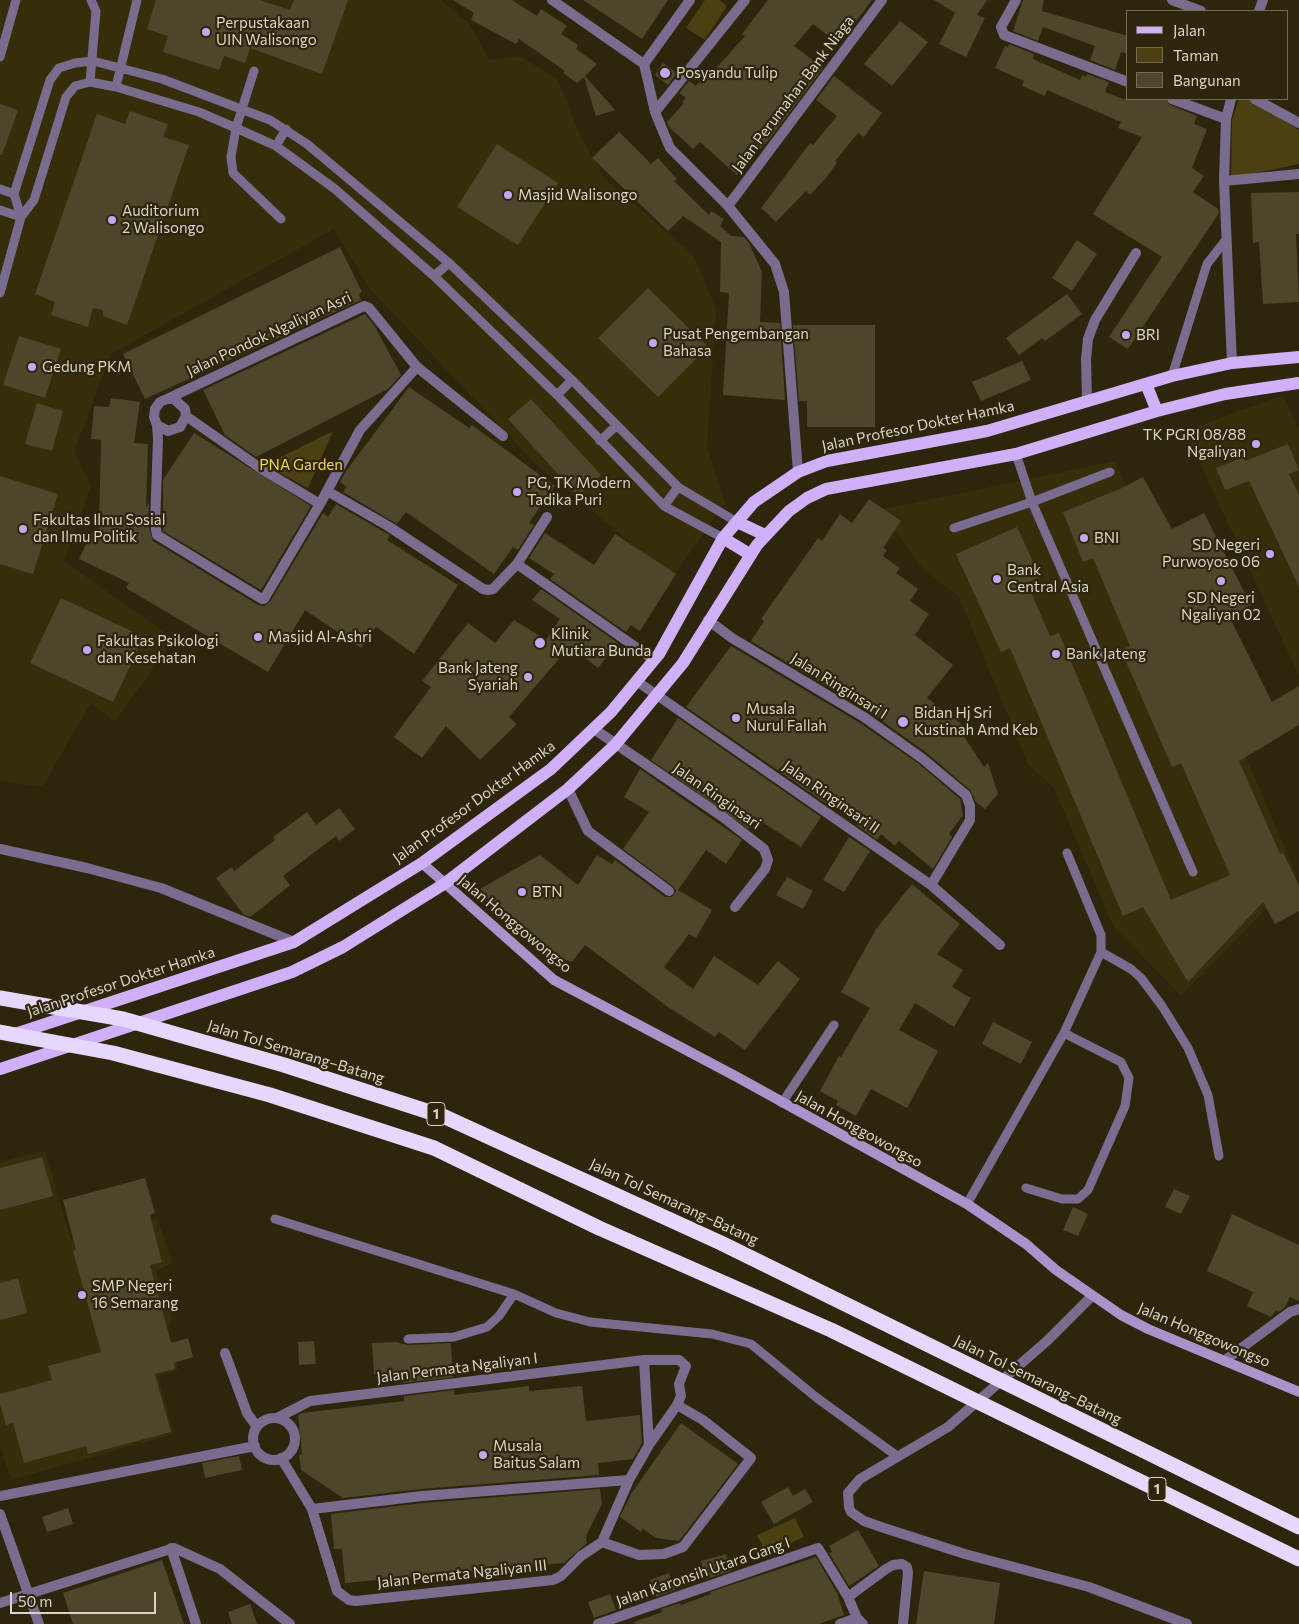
<!DOCTYPE html>
<meta charset="utf-8">
<style>
body{margin:0}
#map{position:relative;width:1299px;height:1624px;overflow:hidden;background:#2d260c;font-family:Commissioner,sans-serif}
canvas{display:block}
.legend{position:absolute;left:1126px;top:10px;width:162px;height:90px;box-sizing:border-box;background:#2d260c;border:1px solid #726c56;margin:0;padding:6px 9px;list-style:none;font-size:15px;color:#d9d5c6}
.legend li{display:flex;align-items:center;gap:10px;height:25px}
.legend b{width:25px;border:1px solid #726c56}
.scale{position:absolute;left:10px;top:1592px;width:146px;height:22px;box-sizing:border-box;border:2px solid #d9d5c6;border-top:0;padding-left:6px;font-size:15px;line-height:18px;white-space:nowrap;color:#d9d5c6;-webkit-text-stroke:4px #2d260c;paint-order:stroke}
</style>
<div id="map">
<canvas width="1299" height="1624"></canvas>
<ul class="legend">
<li><b style="height:6px;background:#cfb0f9"></b>Jalan</li>
<li><b style="height:14px;background:#4b4011"></b>Taman</li>
<li><b style="height:14px;background:#4d462b"></b>Bangunan</li>
</ul>
<div class="scale">50 m</div>
</div>
<script>
const context = document.querySelector('canvas').getContext('2d');
context.lineJoin = 'round';
function fill(path, color) { context.fillStyle = color; context.fill(path, 'evenodd'); }
const toPath = rows => new Path2D(rows.map(r => 'M' + r).join(''));
function strokePath(path, color, width, dash) { context.strokeStyle = color; context.lineWidth = width; context.lineCap = dash ? 'butt' : 'round'; context.setLineDash(dash || []); context.stroke(path); }
function drawText(font, color, halo, rows, align = 'center') {
  context.font = font + ' Commissioner,sans-serif'; context.lineWidth = 4.5; context.setLineDash([]); context.textBaseline = 'middle'; context.strokeStyle = halo; context.fillStyle = color; for (const [text, x, y, turn = 0] of rows) {
    context.save(); context.translate(x, y); context.rotate((+turn || 0) * Math.PI / 180); context.textAlign = isNaN(turn) ? turn : align; if (halo) context.strokeText(text, 0, 0); context.fillText(text, 0, 0); context.restore();
  }
}
const built = toPath([
 [0,0,441,0,470,25,490,60,520,56,558,80,581,137,605,179,694,256,716,309,707,447,725,503,672,578,536,464,370,289,334,229,111,354,74,452,91,486,64,561,174,639,115,722,91,703,42,787,0,781],
 [1283,395,1299,430,1299,676,1185,431],
 [1115,461,1231,721,1297,877,1181,996,1113,926,1054,788,1028,764,959,597,923,569,879,510],
 [45,1151,71,1240,158,1219,172,1263,156,1271,172,1319,168,1328,178,1370,158,1376,174,1434,11,1480,0,1445,0,1162]
]);
const green = toPath([
 [705,0,719,0,727,6,705,40,686,28],
 [1239,99,1252,99,1299,130,1299,164,1231,178,1232,120],
 [333,431,308,488,265,465],
 [795,1518,804,1537,766,1554,757,1535]
]);
const building = toPath([
 [156,0,259,0,290,10,294,0,348,0,322,74,250,48,245,63,224,56,219,70,163,52,168,36,147,29],
 [453,0,512,0,537,16,541,9,567,26,561,34,578,45,576,49,597,64,585,76,615,110,596,116,584,77,577,83,563,73,565,71,519,39,516,44,471,20,474,13],
 [583,0,668,0,642,39],
 [768,0,872,0,839,44,813,24,794,46,823,68,771,137,737,175,700,142,693,149,669,127,667,122,684,103,682,102,686,98,679,93,689,81,696,86,699,82,702,84,745,36,742,34],
 [934,0,987,0,977,15,985,18,966,57,939,44,955,13],
 [1023,0,1044,0,1042,11,1128,36,1128,54,1121,52,1115,70,1090,60,1095,46,1043,27,1038,41,1013,31],
 [900,21,928,42,892,86,864,64],
 [1009,44,1034,54,1033,59,1080,80,1082,75,1086,77,1087,74,1109,82,1105,92,1123,99,1165,99,1170,105,1197,116,1194,124,1207,129,1192,168,1204,176,1193,192,1218,209,1219,213,1128,349,1109,337,1162,257,1093,214,1142,137,1118,128,1121,122,1047,90,1045,96,1022,86,1024,81,995,68,1005,46,1008,47],
 [663,63,677,73,668,85,655,75],
 [834,76,882,113,864,137,858,133,835,161,837,163,825,179,810,195,806,191,776,222,761,208,810,143,813,145,837,116,816,100],
 [0,104,18,110,2,155,0,155],
 [130,111,168,124,163,137,189,145,127,325,103,316,103,310,93,308,88,327,51,315,55,302,35,294,97,114,125,124],
 [619,132,651,164,658,158,677,179,674,181,709,215,711,211,724,219,720,226,731,236,744,237,749,243,762,272,760,322,780,323,785,400,723,395,729,293,720,292,721,242,683,216,668,231,592,158],
 [497,144,558,183,518,245,457,207],
 [1299,192,1299,234,1296,234,1299,302,1263,304,1259,242,1253,243,1251,193],
 [1077,240,1097,254,1072,291,1052,278],
 [340,247,362,292,359,294,361,300,145,399,123,354],
 [648,288,708,347,658,397,598,338],
 [1067,294,1082,314,1045,341,1042,338,1019,355,1006,338],
 [365,314,374,325,401,375,388,389,256,457,225,435,203,390],
 [793,325,875,325,875,427,807,427,807,401,799,401],
 [19,336,61,349,45,398,3,385],
 [1022,361,1031,380,981,401,972,382],
 [409,387,469,428,472,425,555,486,529,523,534,525,518,550,513,547,494,574,406,512,397,524,343,492,347,487,340,482,346,471],
 [111,398,140,402,134,443,148,444,146,508,149,503,148,525,153,541,258,605,264,606,270,602,323,513,328,517,336,504,384,532,390,535,387,540,458,585,414,654,376,627,361,648,305,610,268,672,126,588,129,583,79,559,93,530,99,528,101,440,91,439,94,406,109,407],
 [531,399,601,475,578,496,508,419],
 [37,403,63,411,52,451,25,444],
 [194,433,311,506,261,590,163,531,163,480],
 [1288,444,1299,470,1289,474,1299,495,1299,587,1249,481,1225,490,1216,468,1244,457,1245,461],
 [0,476,58,494,33,574,0,564],
 [1143,477,1172,529,1204,513,1251,605,1229,616,1272,702,1299,686,1299,725,1239,761,1280,854,1283,853,1299,885,1299,911,1275,924,1263,902,1188,982,1143,907,1123,916,1010,648,1001,652,956,554,1017,527,1040,577,1027,583,1050,636,1059,633,1171,900,1230,875,1181,763,1172,767,1121,650,1130,646,1093,558,1083,562,1063,512,1122,488],
 [869,499,901,521,883,548,887,550,883,556,900,568,896,573,918,589,910,601,929,614,915,635,953,665,927,698,965,727,961,732,984,767,988,763,998,794,985,809,976,802,970,790,927,753,868,711,751,641,764,621,761,619,818,538,822,541,840,514,852,523],
 [545,533,594,565,615,534,676,574,640,631,631,625,626,632,550,579,554,574,529,558],
 [541,589,618,643,598,668,570,646,509,717,517,724,480,760,446,726,422,758,394,737,431,687,422,681,468,623,495,643,514,620,546,640,560,619,532,600],
 [61,598,144,637,113,702,30,663],
 [731,646,860,723,919,764,960,799,963,815,949,834,952,837,933,869,899,841,895,846,881,834,877,840,857,825,861,818,834,797,828,805,686,707],
 [678,718,821,817,801,847,756,818,749,829,651,760],
 [640,769,742,840,726,864,706,850,678,890,712,910,696,938,689,934,664,967,693,989,714,956,758,985,778,961,800,979,745,1050,719,1032,715,1037,668,1007,585,945,572,962,549,954,478,890,540,855,578,885,597,855,612,864,615,860,665,897,672,897,676,891,673,886,623,849,649,812,624,797],
 [339,808,355,829,339,841,336,836,283,876,290,885,262,908,250,917,243,914,216,878,232,867,234,871,275,840,273,837,307,812,316,825],
 [849,837,870,851,844,892,823,880],
 [787,877,813,891,803,909,776,895],
 [912,884,960,924,937,954,963,970,952,987,971,998,954,1027,915,1003,899,1030,938,1051,907,1108,871,1089,856,1116,836,1105,838,1101,820,1091,839,1056,841,1057,870,1008,841,992,876,929],
 [993,1022,1032,1042,1021,1064,982,1044],
 [42,1157,53,1196,0,1210,0,1168],
 [145,1178,155,1213,150,1215,162,1262,150,1265,171,1343,188,1338,193,1357,174,1363,175,1369,155,1374,171,1432,88,1454,86,1446,24,1463,13,1423,6,1425,0,1404,0,1394,52,1380,48,1366,101,1352,73,1251,76,1250,63,1200],
 [1174,1189,1190,1196,1181,1214,1165,1207],
 [1073,1207,1088,1214,1078,1236,1063,1230],
 [1232,1214,1299,1245,1299,1301,1290,1297,1285,1307,1279,1312,1276,1310,1271,1317,1247,1306,1253,1292,1207,1271],
 [18,1278,27,1313,0,1320,0,1283],
 [314,1341,316,1364,299,1365,298,1342],
 [396,1342,408,1345,451,1343,453,1377,403,1383,403,1373,374,1374,372,1343],
 [529,1386,529,1391,582,1386,586,1421,640,1415,642,1443,633,1459,598,1463,599,1475,421,1489,343,1498,301,1470,299,1455,302,1454,298,1415,302,1413,404,1401,404,1396,454,1390,454,1395],
 [681,1423,738,1464,679,1541,656,1538,643,1529,641,1532,620,1517,631,1494],
 [239,1456,242,1470,205,1478,202,1463],
 [788,1487,793,1496,805,1489,813,1502,774,1524,761,1502],
 [600,1489,602,1504,586,1536,587,1543,564,1563,345,1583,342,1549,334,1549,331,1514,423,1503],
 [68,1508,73,1524,47,1532,42,1517],
 [858,1530,879,1566,849,1586,829,1553,832,1552,829,1546],
 [726,1554,731,1571,706,1579,701,1561],
 [816,1557,837,1593,844,1615,819,1624,635,1624,634,1622,662,1612,661,1609,680,1603,681,1605,711,1594,710,1592],
 [162,1560,184,1624,73,1624,63,1593],
 [924,1571,1000,1583,994,1624,916,1624],
 [669,1573,675,1590,656,1597,650,1580],
 [610,1594,616,1610,594,1618,588,1602],
 [250,1604,257,1624,232,1624,228,1612]
]);
const lane = toPath([
 [0,57,16,0],
 [254,71,236,128,231,157,233,173,281,219],
 [90,82,96,11,91,0],
 [116,87,137,0],
 [276,146,286,129],
 [0,189,14,194],
 [0,210,21,217,34,200,66,97,75,86,90,82,116,87,199,112,236,128,276,146,335,189,434,276,557,395,664,506,723,538],
 [434,276,449,263],
 [0,293,21,217,14,194,50,80,59,68,75,63,93,61,162,79,270,120,307,144,449,263,572,380,678,487,737,522],
 [1172,376,1207,264,1225,241],
 [557,395,572,380],
 [600,441,617,425],
 [1016,454,1032,502,1193,872],
 [664,506,678,487],
 [954,528,1032,502,1110,472],
 [1101,952,1131,969,1141,978,1162,1006,1188,1048,1208,1095,1219,1156],
 [782,1103,834,1025],
 [1026,1188,1062,1199,1078,1199,1088,1190,1125,1106,1129,1078,1121,1062,1064,1033],
 [967,1204,1064,1033,1101,952,1101,935,1067,853],
 [275,1219,514,1294,556,1313,590,1322,712,1334,751,1344,817,1398,897,1456],
 [408,1339,454,1337,487,1327,499,1316,514,1294]
]);
const street = toPath([
 [552,0,644,64,655,112,670,148,728,206,775,264,784,292,798,472],
 [1016,0,1001,27,1004,35,1128,82],
 [1172,0,1201,11],
 [1259,11,1263,0],
 [644,64,690,0],
 [1172,99,1226,119],
 [1231,99,1226,119,1224,181,1232,363],
 [1255,99,1299,123],
 [655,112,745,0],
 [1224,181,1299,174],
 [728,206,882,0],
 [167,399,364,306,369,308,417,367,503,436],
 [1087,401,1086,359,1088,339,1095,320,1136,253],
 [186,416,263,470,320,504],
 [157,425,168,431,180,427,186,416,185,409,174,399,167,399,160,402,155,409,154,417,157,425,158,439,155,524,157,535,262,599,264,599,320,504,360,430,417,367],
 [327,491,388,526,483,589,488,590,493,589,517,564,547,517],
 [517,564,654,660],
 [708,620,732,638,864,717,923,759,966,795,970,806,970,820,931,885],
 [638,682,931,885,1000,945],
 [594,729,723,817,764,849,768,860,765,869,735,907],
 [568,789,588,831,669,891],
 [0,849,87,868,161,888,294,942],
 [1092,1296,1047,1341,948,1427,860,1479,848,1493,849,1507,851,1512,864,1521,884,1528,965,1554,1089,1587,1187,1624],
 [225,1353,247,1413,257,1427],
 [1224,1361,1290,1312,1299,1309],
 [277,1418,310,1401,644,1360,649,1445,677,1405,681,1396,679,1384,686,1366,679,1360,644,1360],
 '253 1439a21 21 0 1 1 42 0a21 21 0 1 1-42 0Z',
 [281,1458,312,1509,337,1591,349,1600,356,1601,553,1580,561,1576,581,1556,602,1542,629,1480],
 [0,1496,255,1446],
 [312,1509,422,1496,629,1480,649,1445],
 [0,1514,39,1624],
 [602,1542,639,1555,664,1554,683,1547,751,1458,703,1420,677,1405],
 [171,1548,196,1624],
 [848,1597,886,1569,893,1565,902,1564,907,1567,908,1573,903,1624],
 [0,1603,174,1548,220,1569,290,1624],
 [598,1624,818,1548,848,1597,857,1618,863,1624],
 [840,1624,857,1618]
]);
const secondary = toPath([
 [422,863,554,980,737,1077,967,1204,1026,1244,1056,1270,1121,1315,1148,1329,1299,1392]
]);
const primary = toPath([
 [1146,384,1157,411],
 [737,522,765,535],
 [723,538,751,555],
 [12,1035,294,942,422,863,551,769,611,712,659,654,723,538,754,502,798,472,827,461,987,431,1172,376,1232,363,1299,357],
 [0,1069,292,972,343,947,444,884,568,789,615,745,683,663,757,545,789,511,807,498,826,489,1016,454,1157,411,1225,394,1299,383]
]);
const highway = toPath([
 [0,998,123,1019,284,1065,445,1117,721,1243,1299,1527],
 [0,1032,113,1053,270,1095,434,1148,599,1228,831,1330,1299,1559]
]);
const markers = [
 [206,32,5,"#c6a6f0"],
 [665,73,6,"#c6a6f0"],
 [508,195,5,"#c6a6f0"],
 [112,220,5,"#c6a6f0"],
 [1126,335,5,"#c6a6f0"],
 [653,343,5,"#c6a6f0"],
 [32,367,5,"#c6a6f0"],
 [1256,444,5,"#c6a6f0"],
 [517,492,5,"#c6a6f0"],
 [23,529,5,"#c6a6f0"],
 [1084,538,5,"#c6a6f0"],
 [1270,554,5,"#c6a6f0"],
 [997,579,5,"#c6a6f0"],
 [1221,581,5,"#c6a6f0"],
 [258,637,5,"#c6a6f0"],
 [540,643,6,"#c6a6f0"],
 [87,650,5,"#c6a6f0"],
 [1056,654,5,"#c6a6f0"],
 [528,677,5,"#c6a6f0"],
 [736,718,5,"#c6a6f0"],
 [903,722,6,"#c6a6f0"],
 [522,892,5,"#c6a6f0"],
 [82,1295,5,"#c6a6f0"],
 [483,1455,5,"#c6a6f0"]
];
const shields = [
 [436,1114,18],
 [1157,1489,18]
];
const shieldNames = [
 ["1",436,1114],
 ["1",1157,1489]
];
const poiNames = [
 ["Perpustakaan",216,23],
 ["UIN Walisongo",216,40],
 ["Posyandu Tulip",676,73],
 ["Masjid Walisongo",518,195],
 ["Auditorium",122,211],
 ["2 Walisongo",122,228],
 ["Pusat Pengembangan",663,334],
 ["Bahasa",663,351],
 ["BRI",1136,335],
 ["Gedung PKM",42,367],
 ["TK PGRI 08/88",1246,435,"right"],
 ["Ngaliyan",1246,452,"right"],
 ["PG, TK Modern",527,483],
 ["Tadika Puri",527,500],
 ["Fakultas Ilmu Sosial",33,520],
 ["dan Ilmu Politik",33,537],
 ["BNI",1094,538],
 ["SD Negeri",1260,545,"right"],
 ["Purwoyoso 06",1260,562,"right"],
 ["Bank",1007,570],
 ["Central Asia",1007,587],
 ["SD Negeri",1221,598,"center"],
 ["Ngaliyan 02",1221,615,"center"],
 ["Klinik",551,634],
 ["Mutiara Bunda",551,651],
 ["Masjid Al-Ashri",268,637],
 ["Fakultas Psikologi",97,641],
 ["dan Kesehatan",97,658],
 ["Bank Jateng",1066,654],
 ["Bank Jateng",518,668,"right"],
 ["Syariah",518,685,"right"],
 ["Musala",746,709],
 ["Nurul Fallah",746,726],
 ["Bidan Hj Sri",914,713],
 ["Kustinah Amd Keb",914,730],
 ["BTN",532,892],
 ["SMP Negeri",92,1286],
 ["16 Semarang",92,1303],
 ["Musala",493,1446],
 ["Baitus Salam",493,1463]
];
const streetNames = [
 ["Jalan Perumahan Bank Niaga",793,94,-53],
 ["Jalan Pondok Ngaliyan Asri",269,334,-25],
 ["Jalan Profesor Dokter Hamka",918,426,-12],
 ["Jalan Ringinsari I",839,686,32],
 ["Jalan Ringinsari",717,796,35],
 ["Jalan Ringinsari II",831,797,35],
 ["Jalan Profesor Dokter Hamka",474,802,-36],
 ["Jalan Honggowongso",515,924,40],
 ["Jalan Profesor Dokter Hamka",121,982,-18],
 ["Jalan Tol Semarang–Batang",296,1052,17],
 ["Jalan Honggowongso",859,1129,29],
 ["Jalan Tol Semarang–Batang",674,1202,25],
 ["Jalan Honggowongso",1204,1335,23],
 ["Jalan Permata Ngaliyan I",457,1368,-7],
 ["Jalan Tol Semarang–Batang",1038,1380,26],
 ["Jalan Karonsih Utara Gang I",703,1572,-19],
 ["Jalan Permata Ngaliyan III",462,1574,-6]
];
const parkNames = [
 ["PNA Garden",301,465]
];
fill(built, '#362d0a');
fill(green, '#4b4011');
fill(building, '#4d462b');
strokePath(lane, '#7a6c8f', 9);
strokePath(street, '#7a6c8f', 10);
strokePath(secondary, '#aa92cb', 10);
strokePath(primary, '#cfb0f9', 12);
strokePath(highway, '#e6d8fc', 15);
for (const [x, y, r, color] of markers) { const dot = new Path2D(); dot.arc(x, y, r, 0, 2 * Math.PI); context.fillStyle = color; context.fill(dot); strokePath(dot, '#2d260c', 2); }
for (const [x, y, w] of shields) { const box = new Path2D(); box.roundRect(x - w / 2, y - 11.5, w, 23, 4); context.fillStyle = '#2d260c'; context.fill(box); strokePath(box, '#d9d5c6', 1); }
drawText('bold 14px', '#d9d5c6', null, shieldNames);
drawText('15px', '#d9d5c6', '#2d260c', poiNames, 'left');
drawText('15px', '#d9d5c6', '#2d260c', streetNames);
drawText('15px', '#f5d54b', '#2d260c', parkNames);
</script>
